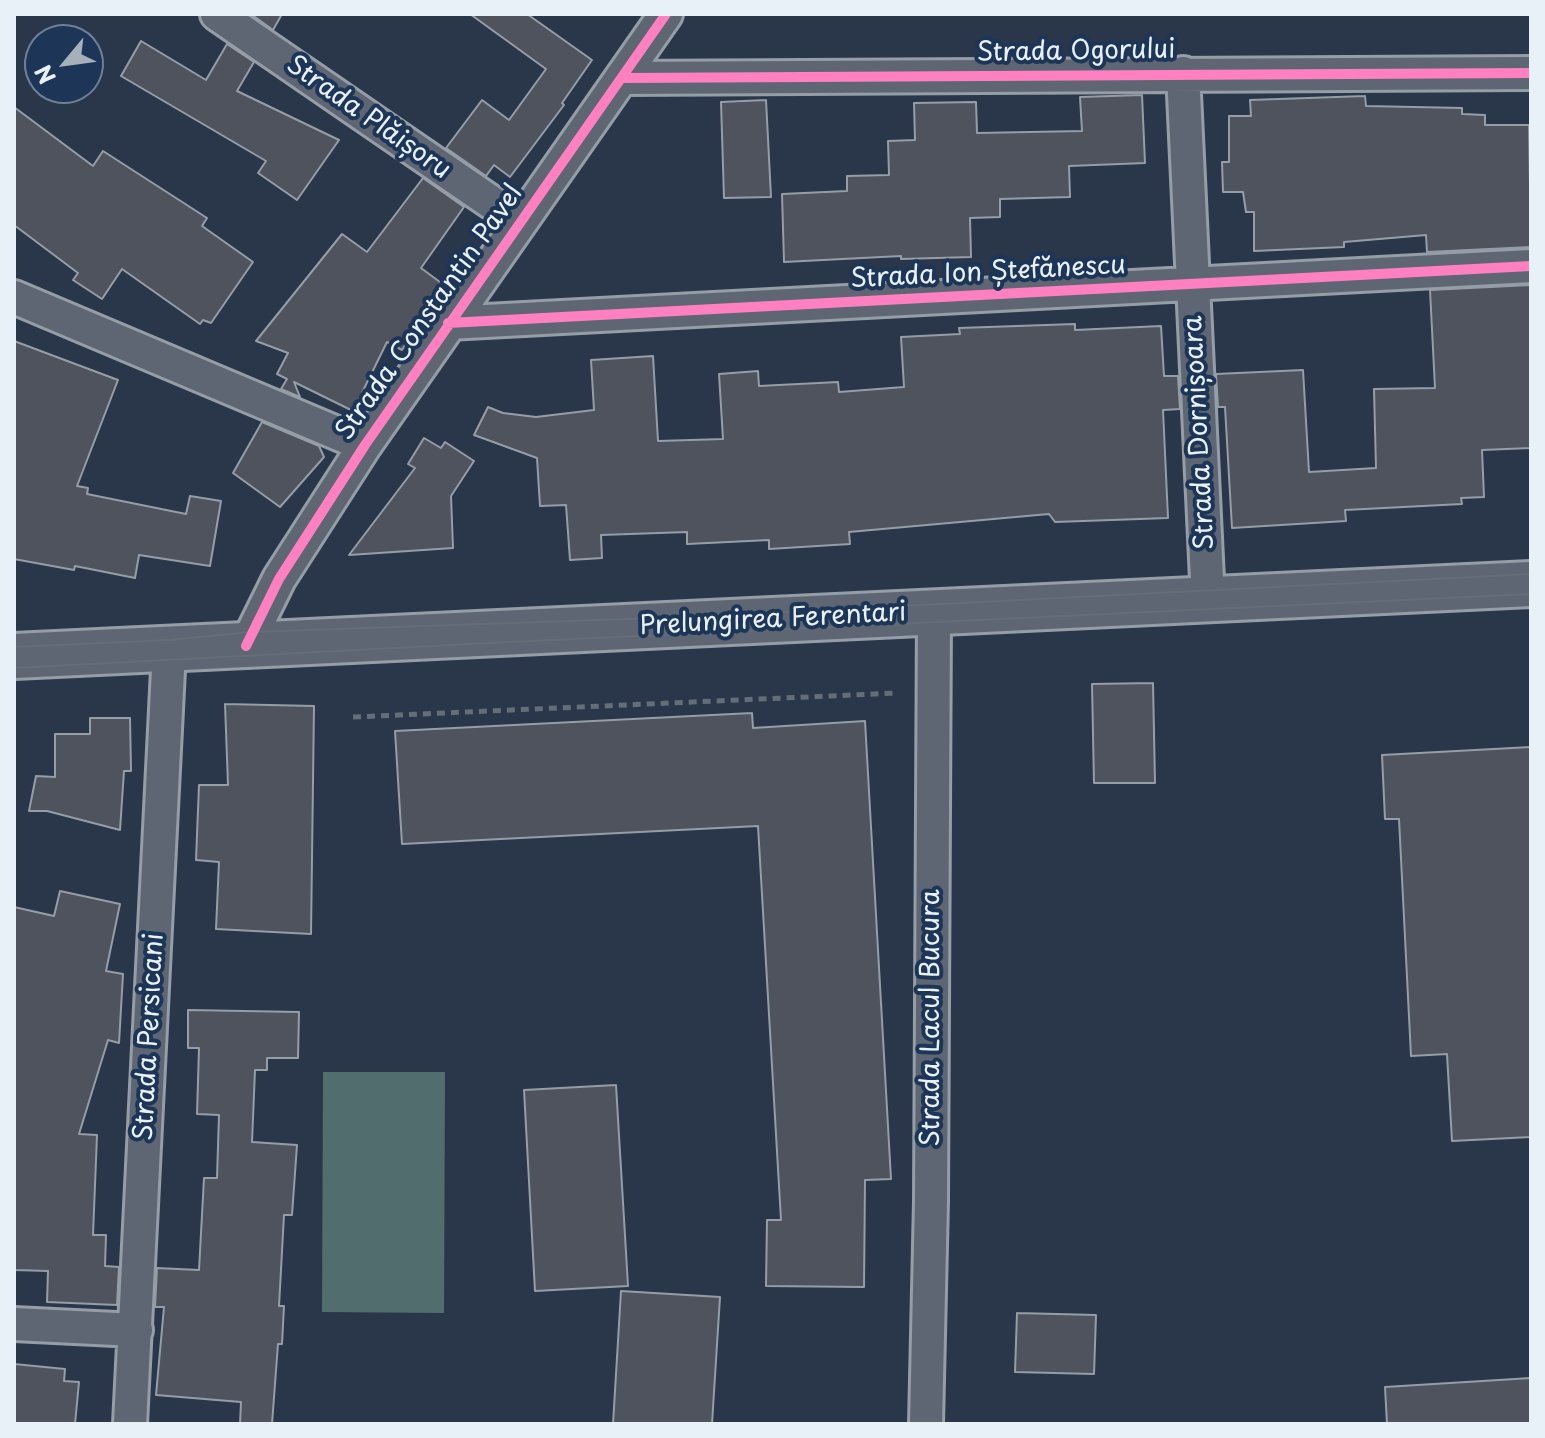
<!DOCTYPE html>
<meta charset="utf-8">
<style>
body{margin:0}
#map{position:relative;width:1545px;height:1438px;overflow:hidden;background:#2a374a;font-family:"Playpen Sans",sans-serif}
canvas{display:block}
.frame{position:absolute;inset:0;border:16px solid #e8f1f8;pointer-events:none}
.north{position:absolute;left:24px;top:24px;width:80px;height:80px;box-sizing:border-box;background:#1d3557;border:2px solid #6e8097;border-radius:50%;rotate:241deg;font-size:22px;font-weight:700;line-height:32px;text-align:center;color:#e8f1f8}
.north::after{content:'';display:block;margin:auto;width:28px;height:36px;background:#a6b0bb;clip-path:polygon(50% 0,100% 100%,50% 72%,0 100%)}
</style>
<div id="map">
<canvas width="1545" height="1438"></canvas>
<div class="frame"></div>
<div class="north">N</div>
</div>
<script>
const context = document.querySelector('canvas').getContext('2d');
context.lineJoin = 'round';
function fill(path, color) { context.fillStyle = color; context.fill(path, 'evenodd'); }
const toPath = rows => new Path2D(rows.map(r => 'M' + r).join(''));
function strokePath(path, color, width, dash) { context.strokeStyle = color; context.lineWidth = width; context.lineCap = dash ? 'butt' : 'round'; context.setLineDash(dash || []); context.stroke(path); }
function drawText(font, color, halo, rows, align = 'center') {
  context.font = font + ' "Playpen Sans",sans-serif'; context.lineWidth = 8; context.setLineDash([]); context.textBaseline = 'middle'; context.strokeStyle = halo; context.fillStyle = color; for (const [text, x, y, turn = 0] of rows) {
    context.save(); context.translate(x, y); context.rotate((+turn || 0) * Math.PI / 180); context.textAlign = isNaN(turn) ? turn : align; if (halo) context.strokeText(text, 0, 0); context.fillText(text, 0, 0); context.restore();
  }
}
const green = toPath([
 [323,1072,445,1072,444,1313,322,1312]
]);
const building = toPath([
 [251,14,282,14,273,30,251,14],
 [470,14,527,14,592,60,562,103,564,105,510,177,494,165,486,176,446,148,482,100,509,120,546,69,470,14],
 [141,41,206,80,227,44,254,62,237,91,339,140,297,200,258,173,266,161,121,76,141,41],
 [1142,95,1145,163,1069,166,1070,197,1000,199,1000,217,970,218,971,257,901,259,901,256,784,262,782,194,847,191,847,176,889,175,888,141,915,140,914,103,976,102,977,133,1082,131,1080,97,1142,95],
 [1365,96,1366,106,1462,108,1462,114,1485,115,1485,125,1529,125,1531,247,1427,252,1426,235,1344,242,1344,247,1254,251,1254,212,1246,212,1243,192,1223,192,1222,162,1229,162,1229,116,1251,116,1250,100,1365,96],
 [766,100,771,197,724,198,721,102,766,100],
 [14,107,93,166,103,151,207,218,202,226,253,262,211,323,203,320,200,324,122,269,102,299,73,280,78,273,14,225,14,107],
 [423,178,464,207,421,268,444,285,402,350,387,342,353,411,294,382,300,397,281,389,287,379,277,374,288,353,256,341,342,234,367,252,423,178],
 [1531,285,1531,448,1482,450,1484,497,1461,498,1462,504,1345,510,1346,521,1232,528,1225,407,1218,407,1216,374,1303,370,1309,472,1376,468,1374,389,1435,388,1430,290,1531,285],
 [1075,324,1075,330,1161,326,1164,376,1178,376,1180,409,1163,410,1168,518,1055,522,1049,514,849,532,850,544,769,549,769,540,687,544,687,532,601,535,602,558,570,560,566,505,540,506,537,458,474,435,488,407,503,413,536,417,594,410,591,360,653,356,658,441,723,439,719,374,758,371,759,386,838,382,839,392,904,387,901,337,960,334,959,328,1075,324],
 [14,341,118,380,77,486,88,488,87,494,186,514,190,496,221,501,210,566,139,555,135,578,75,566,74,570,14,559,14,341],
 [262,422,319,446,324,457,280,507,233,473,262,422],
 [424,438,441,448,445,442,474,461,451,496,453,548,349,555,415,468,408,464,424,438],
 [1153,683,1155,783,1094,783,1092,684,1153,683],
 [225,704,314,706,311,934,216,929,219,862,196,860,199,785,228,785,225,704],
 [752,713,753,728,865,721,891,1179,865,1180,864,1287,766,1286,767,1220,781,1220,758,826,402,844,395,731,752,713],
 [90,718,130,718,131,771,124,771,120,830,47,811,29,811,36,776,55,777,55,734,90,734,90,718],
 [1531,747,1531,1137,1452,1141,1447,1054,1411,1056,1399,819,1385,819,1382,755,1531,747],
 [60,891,120,904,106,971,123,974,119,1043,108,1040,79,1134,97,1135,93,1235,106,1235,105,1266,119,1267,117,1305,47,1302,48,1271,14,1270,14,907,54,916,60,891],
 [188,1010,299,1012,298,1058,267,1058,267,1070,255,1070,252,1142,297,1145,292,1215,284,1215,279,1306,284,1306,282,1344,278,1344,272,1424,240,1424,241,1402,156,1395,164,1307,155,1307,157,1268,199,1270,204,1178,217,1178,219,1115,197,1114,199,1048,188,1048,188,1010],
 [616,1085,628,1286,535,1291,524,1090,616,1085],
 [621,1291,720,1297,712,1424,613,1424,621,1291],
 [1017,1313,1096,1315,1094,1374,1015,1372,1017,1313],
 [14,1364,65,1369,64,1381,79,1382,75,1424,14,1424,14,1364],
 [1531,1378,1531,1424,1387,1424,1385,1387,1531,1378]
]);
const path = toPath([
 [353,717,897,693]
]);
const minor = toPath([
 [217,14,520,222],
 [1183,73,1208,601],
 [622,78,1531,73],
 [14,297,365,445],
 [448,323,1531,266],
 [246,646,279,579,365,445,666,14],
 [14,1324,136,1330],
 [130,1424,169,650],
 [926,1424,931,1201,934,613]
]);
const secondary = toPath([
 [14,656,1531,584]
]);
const tram = toPath([
 [14,647,169,640,251,632,685,617,1531,574],
 [14,668,489,643,1531,594]
]);
const cycleway = toPath([
 [622,78,1531,73],
 [448,323,1531,266],
 [246,646,279,579,365,445,666,14]
]);
const streetNames = [
 ["Strada Ogorului",1076,52,-1],
 ["Strada Plăișoru",368,118,35],
 ["Strada Ion Ștefănescu",988,273,-3],
 ["Strada Constantin Pavel",430,313,-55],
 ["Strada Dornișoara",1200,433,-93],
 ["Prelungirea Ferentari",773,620,-3],
 ["Strada Lacul Bucura",932,1018,-90],
 ["Strada Persicani",150,1037,-87]
];
fill(green, '#516d6d');
fill(building, '#4e535e');
strokePath(building, '#959da7', 2);
strokePath(minor, '#959da7', 38);
strokePath(secondary, '#959da7', 50);
strokePath(path, '#656d78', 5, [8, 6]);
strokePath(minor, '#5d6672', 32);
strokePath(secondary, '#5d6672', 44);
strokePath(tram, '#656d78', 2);
strokePath(cycleway, '#ff80c0', 10);
drawText('26px', '#e8f1f8', '#1d3557', streetNames);
</script>
